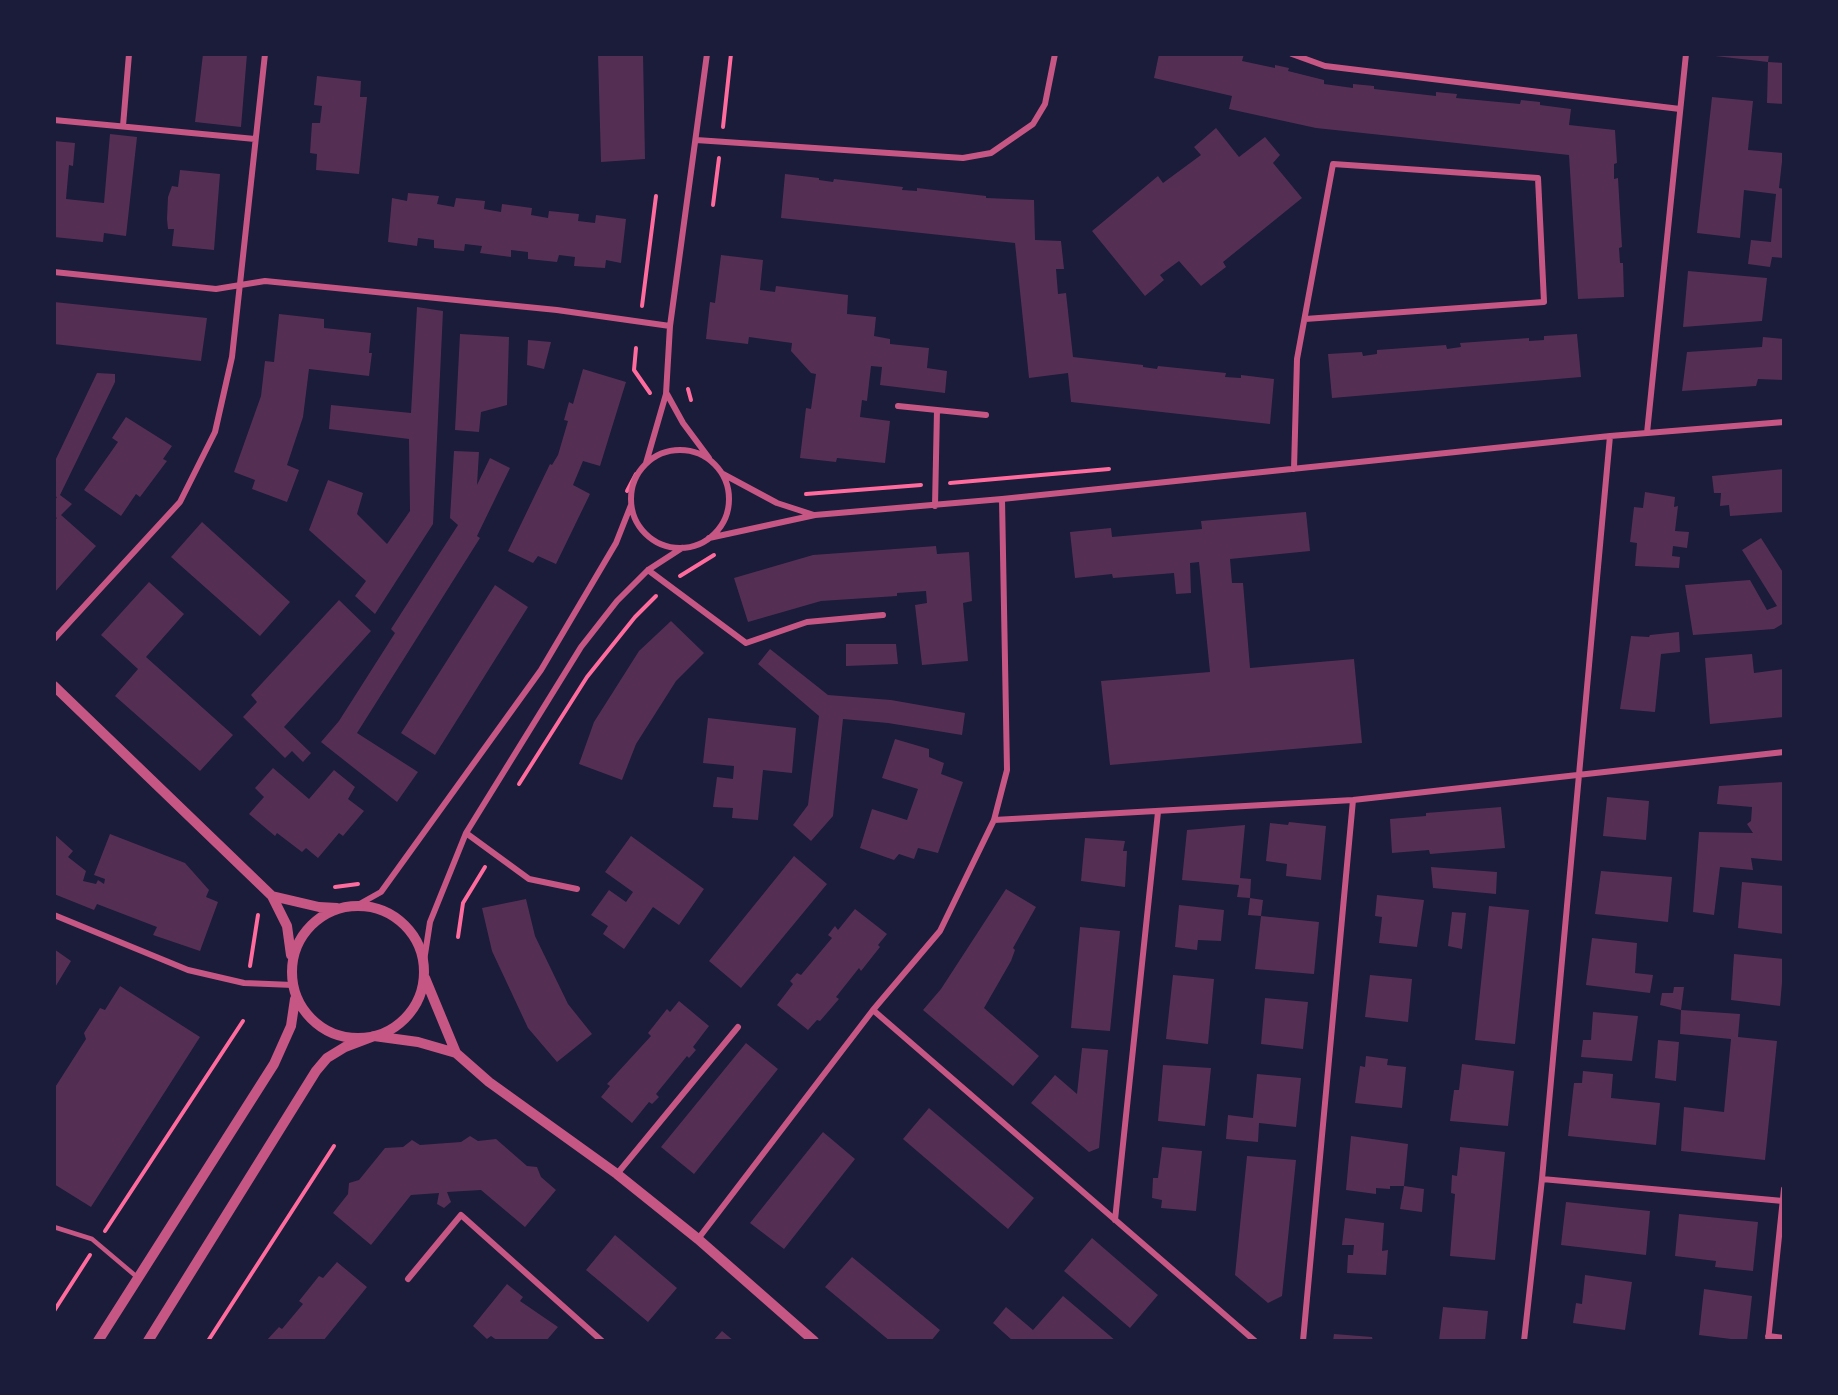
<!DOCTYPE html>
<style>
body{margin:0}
#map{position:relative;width:1838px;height:1395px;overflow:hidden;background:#1b1b3a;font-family:"Nunito Sans",sans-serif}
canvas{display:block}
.frame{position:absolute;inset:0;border:56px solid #1b1b3a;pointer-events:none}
</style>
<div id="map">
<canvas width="1838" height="1395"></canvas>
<div class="frame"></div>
</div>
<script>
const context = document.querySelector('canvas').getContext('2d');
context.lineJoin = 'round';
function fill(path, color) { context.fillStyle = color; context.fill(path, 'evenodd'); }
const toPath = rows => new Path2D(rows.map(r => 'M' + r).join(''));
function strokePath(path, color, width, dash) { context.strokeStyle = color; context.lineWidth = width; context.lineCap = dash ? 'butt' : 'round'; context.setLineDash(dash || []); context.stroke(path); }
const building = toPath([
 [203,54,247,54,241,127,195,122],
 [598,54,643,54,645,159,601,162],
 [1159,54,1244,54,1242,61,1275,68,1275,65,1289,68,1288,71,1324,80,1324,84,1353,88,1353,84,1374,86,1374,89,1436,96,1436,92,1457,94,1456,98,1520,104,1521,100,1540,102,1540,105,1571,109,1569,125,1615,130,1617,163,1614,164,1614,179,1618,178,1622,247,1619,248,1620,263,1623,263,1624,297,1578,299,1569,155,1316,128,1229,109,1232,96,1154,78],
 [1716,54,1769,54,1768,62,1784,63,1784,104,1767,103,1768,62,1715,56],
 [317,76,361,81,360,97,367,97,359,174,316,170,317,154,310,153,312,123,320,123,322,106,314,105],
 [1712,97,1753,101,1748,150,1783,153,1779,188,1784,189,1784,258,1772,257,1770,267,1748,264,1751,240,1771,242,1776,194,1744,190,1740,238,1697,233],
 [1216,128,1239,157,1265,137,1280,155,1273,163,1302,198,1223,262,1226,267,1201,286,1179,261,1160,275,1164,280,1145,296,1092,231,1158,176,1163,183,1201,155,1194,147],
 [110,134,137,137,126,236,104,233,103,242,54,237,54,141,75,143,73,166,69,165,66,199,104,203],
 [180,170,220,174,214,250,172,246,174,229,168,229,167,219,168,197,172,186,178,187],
 [785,174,819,178,819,180,833,182,834,179,903,187,902,190,917,191,917,188,986,196,986,198,1034,200,1035,240,1061,241,1064,269,1056,269,1058,294,1066,293,1073,357,1143,365,1143,367,1157,369,1158,366,1226,373,1225,377,1241,378,1241,375,1274,379,1270,424,1071,402,1068,373,1029,378,1015,243,781,218],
 [408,193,439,196,437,204,454,207,456,198,485,201,484,209,501,212,502,204,532,208,531,215,548,218,549,211,579,214,578,221,595,223,596,215,626,219,621,263,606,260,605,268,574,266,575,257,559,255,557,262,528,259,528,252,511,250,511,257,480,253,482,246,465,244,464,251,434,248,434,240,418,238,417,246,388,242,392,198,407,201],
 [721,255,763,260,760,290,775,292,776,286,848,295,847,314,876,317,874,336,890,339,890,344,929,348,927,368,947,371,945,393,880,385,882,367,871,366,867,401,862,400,860,417,890,421,885,463,837,458,836,462,800,458,806,408,811,409,816,374,811,373,791,351,792,343,749,337,748,344,706,339,710,302,715,303],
 [1688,271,1767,278,1762,321,1683,327],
 [54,302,207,318,201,361,54,344],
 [417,307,443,311,433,524,375,614,355,596,366,581,309,530,328,480,363,493,357,514,387,544,410,511,409,439,329,429,331,405,411,413],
 [279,314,324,319,324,328,371,333,369,353,372,353,369,376,309,369,303,417,287,465,299,470,287,502,252,489,255,480,234,472,261,396,265,361,274,362],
 [460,334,509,337,507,405,481,412,479,432,455,430],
 [1577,334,1581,377,1332,398,1328,354,1362,352,1363,356,1377,354,1377,350,1446,345,1447,349,1461,347,1460,343,1529,338,1529,341,1544,340,1544,336],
 [1763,337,1784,339,1784,380,1758,379,1756,386,1682,391,1687,352,1762,347],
 [528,340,551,342,544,369,527,365],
 [583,369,626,382,600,466,583,461,573,485,590,494,556,564,538,556,533,563,508,551,550,464,552,465,558,455,568,421,564,420,569,402,573,404],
 [97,373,115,374,115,382,60,495,72,504,61,515,96,546,54,593,54,521,57,518,54,516,54,502,57,497,54,496,54,463],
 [126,417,172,446,163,459,167,461,140,497,136,494,121,516,84,490,118,442,112,438],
 [454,451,479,452,477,485,490,458,510,468,477,536,480,538,357,733,418,772,397,802,321,742,339,721,395,633,391,629,458,525,450,518],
 [1784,469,1784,512,1730,516,1729,505,1720,506,1721,493,1714,493,1712,476],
 [1645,492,1675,497,1674,507,1678,506,1675,531,1689,532,1687,548,1673,546,1672,556,1680,557,1679,568,1635,566,1637,543,1630,542,1634,507,1643,508],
 [1306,512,1310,551,1230,559,1232,583,1243,583,1250,668,1354,659,1362,743,1110,765,1101,681,1210,672,1199,562,1190,563,1191,593,1176,594,1174,573,1113,578,1112,574,1075,578,1070,532,1111,528,1112,537,1202,529,1201,521],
 [202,522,290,602,260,636,171,557],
 [1761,538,1784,574,1784,623,1774,629,1693,635,1685,585,1750,580,1767,610,1777,606,1742,550],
 [936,546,937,554,969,552,972,601,963,603,968,661,922,665,915,605,927,603,926,591,897,593,897,596,821,601,748,622,734,578,813,555],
 [149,582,184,614,146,657,233,735,200,771,115,696,138,669,101,635],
 [495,585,528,607,435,755,401,733],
 [339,600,371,631,284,727,311,753,303,762,292,751,285,758,243,717,257,702,251,695],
 [671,621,704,653,676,681,636,744,622,780,579,764,594,722,639,651],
 [1679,632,1680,652,1661,654,1655,712,1620,709,1631,636,1649,637,1650,635],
 [846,644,896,644,898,664,846,666],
 [770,649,828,695,891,700,965,713,962,735,888,723,843,719,833,816,811,841,793,825,808,805,819,716,758,664],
 [1752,654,1754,673,1784,669,1784,717,1710,724,1705,658],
 [708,718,796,728,792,773,763,770,758,820,732,818,733,808,713,807,717,777,733,779,734,766,703,763],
 [895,739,929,749,929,757,944,763,941,774,963,782,938,853,918,848,914,859,899,854,894,860,860,848,872,809,907,820,918,789,882,778],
 [273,768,309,799,334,770,355,787,348,799,364,811,343,836,339,833,318,858,306,848,302,852,277,833,275,836,249,814,264,797,255,788],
 [1784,782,1784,861,1751,858,1753,870,1720,867,1714,915,1693,912,1699,832,1753,833,1747,824,1751,821,1752,807,1717,804,1719,786],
 [1607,797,1649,801,1646,840,1603,836],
 [1501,807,1505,848,1430,854,1429,850,1392,853,1390,819,1426,816,1426,813],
 [1289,822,1326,826,1321,880,1286,876,1287,864,1266,861,1270,823,1288,825],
 [1245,825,1240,878,1251,879,1250,898,1237,897,1239,885,1182,880,1187,830],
 [54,834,73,851,68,857,86,871,83,881,96,884,98,880,104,884,105,879,94,875,110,834,185,863,209,890,206,897,218,902,200,951,153,935,157,927,97,904,94,910,54,894],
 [631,836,704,889,679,925,653,907,624,949,603,934,608,926,591,915,609,890,626,902,633,892,605,872],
 [1085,838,1125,841,1123,851,1127,851,1125,887,1081,881],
 [794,856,827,884,741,988,709,961],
 [1431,867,1497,872,1496,894,1433,888],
 [1601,871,1672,877,1668,922,1595,914],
 [1742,882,1784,886,1784,934,1738,928],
 [1006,889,1036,907,1013,948,1015,950,1011,961,984,1008,1039,1056,1013,1086,923,1010,941,989],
 [1377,895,1424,900,1417,947,1379,943,1382,917,1375,916],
 [1250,898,1263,900,1261,916,1248,915],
 [526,899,535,936,568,1004,592,1034,557,1062,528,1028,492,951,482,908],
 [1179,905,1224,910,1221,941,1198,940,1197,950,1175,947],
 [1489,906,1529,910,1515,1044,1475,1040],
 [855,909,887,934,878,945,880,947,861,971,859,968,836,997,839,999,820,1021,817,1020,808,1030,777,1005,793,984,790,981,797,973,801,975,832,938,828,935,835,926,838,930],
 [1452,912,1466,913,1462,949,1448,946],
 [1261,916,1319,922,1314,974,1255,969],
 [1080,927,1120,931,1110,1031,1071,1028],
 [1592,938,1637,943,1635,973,1653,975,1650,993,1586,985],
 [54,949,71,961,54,989],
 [1734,954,1784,959,1780,1006,1731,1000],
 [1173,975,1214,979,1208,1044,1166,1039],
 [1370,975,1412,979,1408,1022,1365,1017],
 [120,986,200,1037,91,1207,54,1184,54,1089,86,1039,84,1033,100,1008,105,1010],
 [1674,987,1684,987,1681,1010,1660,1005,1662,993,1673,993],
 [1265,998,1308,1002,1303,1049,1261,1044],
 [679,1001,709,1026,693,1047,696,1050,689,1058,687,1056,656,1094,659,1097,652,1104,649,1102,632,1123,601,1097,610,1086,607,1084,651,1036,648,1033,667,1009,670,1012],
 [1681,1010,1740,1014,1738,1037,1777,1041,1765,1160,1681,1151,1684,1107,1724,1112,1731,1039,1680,1034],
 [1593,1012,1638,1016,1632,1061,1581,1057,1583,1040,1591,1040],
 [1658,1040,1679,1042,1676,1081,1655,1078],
 [746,1043,778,1069,694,1174,661,1147],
 [1082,1048,1108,1050,1099,1148,1089,1152,1031,1103,1055,1075,1077,1094],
 [1366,1056,1388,1059,1387,1065,1406,1067,1402,1108,1355,1103,1360,1066,1365,1067],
 [1462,1064,1514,1071,1508,1126,1450,1121,1454,1090,1459,1090],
 [1163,1065,1211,1068,1205,1126,1158,1121],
 [1583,1071,1613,1074,1611,1098,1660,1103,1656,1145,1568,1136,1574,1083,1582,1083],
 [1257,1074,1301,1078,1296,1127,1259,1123,1258,1142,1226,1139,1228,1115,1253,1118],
 [929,1108,1034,1198,1008,1229,903,1139],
 [823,1132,855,1159,784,1249,750,1223],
 [470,1136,478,1141,496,1139,527,1166,537,1167,541,1177,556,1190,525,1227,481,1190,447,1192,451,1202,444,1208,437,1204,439,1193,411,1195,371,1245,333,1213,348,1194,349,1183,359,1180,385,1148,403,1147,412,1140,420,1145,461,1142],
 [1351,1136,1408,1144,1404,1186,1424,1189,1422,1212,1400,1209,1404,1186,1390,1186,1390,1189,1376,1188,1376,1194,1346,1190],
 [1162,1147,1202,1151,1196,1211,1161,1208,1162,1200,1152,1198,1153,1178,1158,1178],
 [1460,1147,1505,1152,1495,1260,1450,1256,1455,1194,1451,1193,1452,1175,1457,1176],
 [1247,1156,1296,1160,1282,1296,1268,1303,1235,1275],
 [1566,1202,1650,1211,1646,1255,1561,1245],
 [1679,1214,1758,1222,1753,1271,1715,1267,1716,1261,1675,1256],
 [1345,1218,1384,1223,1382,1251,1388,1250,1386,1275,1347,1273,1348,1255,1353,1255,1354,1245,1342,1245],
 [615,1235,677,1288,648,1322,586,1270],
 [1092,1238,1158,1295,1130,1328,1064,1271],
 [852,1257,940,1330,931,1341,890,1341,825,1287],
 [337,1262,367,1287,323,1341,266,1341,279,1327,282,1329,303,1304,299,1301,319,1276,323,1278],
 [1585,1275,1632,1282,1625,1330,1573,1323,1576,1303,1582,1304],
 [507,1284,523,1297,520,1301,558,1327,546,1341,498,1341,491,1336,487,1339,473,1326],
 [1704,1289,1752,1296,1747,1341,1699,1335],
 [1063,1296,1116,1341,1013,1341,993,1323,1006,1307,1033,1330],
 [1443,1307,1488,1311,1485,1341,1439,1341],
 [722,1331,734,1341,713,1341],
 [1334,1334,1372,1337,1373,1341,1333,1341]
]);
const path = toPath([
 [723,127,731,54],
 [713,205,719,158],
 [642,306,656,196],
 [636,348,634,370,650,393],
 [688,389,691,400],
 [950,483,1109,469],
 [627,491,636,474],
 [806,494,921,485],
 [680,576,714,555],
 [519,784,587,677,635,617,656,596],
 [335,887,358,884],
 [458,937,463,903,485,867],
 [250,966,258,915],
 [105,1231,243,1021],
 [54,1311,90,1255],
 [208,1341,334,1146]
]);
const service = toPath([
 [54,1227,92,1239,137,1277]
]);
const minor = toPath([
 [1292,54,1325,66,1680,109],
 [54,120,255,139],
 [123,126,129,54],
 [696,140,963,158,991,153,1033,124,1045,104,1055,54],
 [54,272,216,289,265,281,557,310,670,326],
 [667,394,683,423,709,458],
 [898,406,986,415],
 [1647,433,1686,54],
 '631 499a49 49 0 1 1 98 0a49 49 0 1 1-98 0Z',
 [646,463,666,394,670,326,707,54],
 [1294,469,1297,359,1333,164,1538,178,1544,302,1305,319],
 [723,474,777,503,814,515],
 [935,506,937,410],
 [709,538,815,515,1002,499,1610,436,1784,422],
 [648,570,746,643,807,622,883,615],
 [54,639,180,502,215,432,232,357,265,54],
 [994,820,1353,800,1784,752],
 [466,833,529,879,577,889],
 [356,906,381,892,541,670,616,543,631,505],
 [54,915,188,970,244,983,293,985],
 [424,961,430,922,466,833,581,647,617,601,648,570,682,548],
 [873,1010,1255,1341],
 [617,1174,738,1027],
 [1542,1179,1783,1201],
 [1115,1220,1158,812],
 [698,1239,873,1010,940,931,994,820,1007,770,1002,499],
 [408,1279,461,1215,602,1341],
 [1768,1336,1784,1338],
 [1303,1341,1353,800],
 [1524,1341,1542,1179,1610,436],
 [1768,1341,1784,1189]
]);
const tertiary = toPath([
 [54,686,272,896,287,926,291,955],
 [272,896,319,907,337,908],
 '292 972a66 66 0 1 1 132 0a66 66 0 1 1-132 0Z',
 [425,978,456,1053],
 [98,1341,274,1064,291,1026,295,999],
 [148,1341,316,1071,327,1058,345,1047,374,1036,418,1042,456,1053,489,1082,617,1174,698,1239,814,1341]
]);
fill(building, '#542f53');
strokePath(path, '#ff6b9d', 4);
strokePath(service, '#c65784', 4.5);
strokePath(minor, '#c65784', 6);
strokePath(tertiary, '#c65784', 10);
</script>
